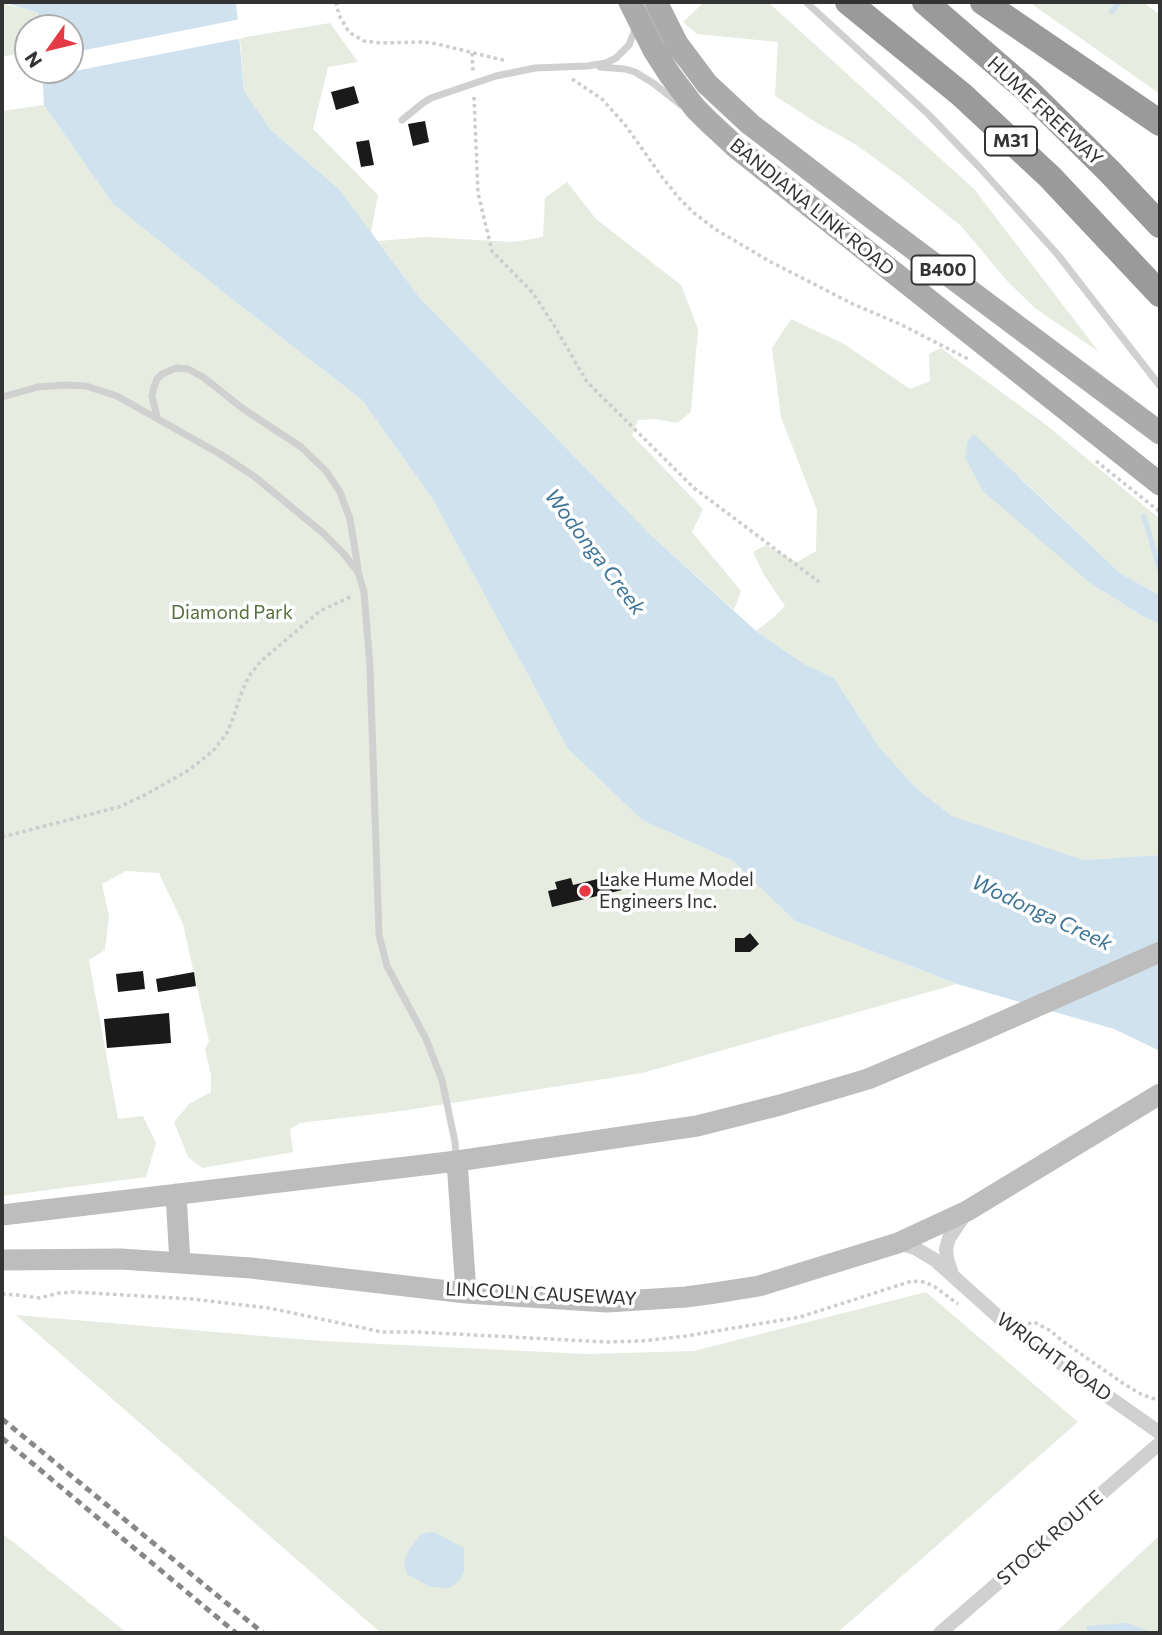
<!DOCTYPE html>
<style>
body{margin:0}
#map{position:relative;width:1162px;height:1635px;overflow:hidden;background:#fff;font-family:Commissioner,sans-serif}
canvas{display:block}
.frame{position:absolute;inset:0;border:4px solid #333;pointer-events:none}
.north{position:absolute;left:14px;top:14px;width:70px;height:70px;box-sizing:border-box;background:#fff;border:2px solid #adadad;border-radius:50%;rotate:236deg;font-size:19px;font-weight:700;line-height:28px;text-align:center;color:#333}
.north::after{content:'';display:block;margin:auto;width:24px;height:32px;background:#e63946;clip-path:polygon(50% 0,100% 100%,50% 72%,0 100%)}
</style>
<div id="map">
<canvas width="1162" height="1635"></canvas>
<div class="frame"></div>
<div class="north">N</div>
</div>
<script>
const context = document.querySelector('canvas').getContext('2d');
context.lineJoin = 'round';
function fill(path, color) { context.fillStyle = color; context.fill(path, 'evenodd'); }
const toPath = rows => new Path2D(rows.map(r => 'M' + r).join(''));
function strokePath(path, color, width, dash) { context.strokeStyle = color; context.lineWidth = width; context.lineCap = dash ? 'butt' : 'round'; context.setLineDash(dash || []); context.stroke(path); }
function drawText(font, color, halo, rows, align = 'center') {
  context.font = font + ' Commissioner,sans-serif'; context.lineWidth = 7; context.setLineDash([]); context.textBaseline = 'middle'; context.strokeStyle = halo; context.fillStyle = color; for (const [text, x, y, turn = 0] of rows) {
    context.save(); context.translate(x, y); context.rotate((+turn || 0) * Math.PI / 180); context.textAlign = isNaN(turn) ? turn : align; if (halo) context.strokeText(text, 0, 0); context.fillText(text, 0, 0); context.restore();
  }
}
const green = toPath([
 [704,2,768,2,974,189,1099,352,1035,308,1008,282,961,226,902,178,855,144,819,124,775,96,778,42,697,34,683,22],
 [1029,2,1143,2,1160,15,1160,94],
 [2,3,38,13,39,28,28,28,28,52,2,57],
 [330,23,358,62,328,67,313,129,378,195,371,232,340,190,271,130,244,91,240,38],
 [44,105,113,204,237,303,362,400,432,498,568,749,642,820,733,861,795,921,957,984,642,1073,401,1111,300,1123,290,1129,293,1152,202,1168,188,1157,174,1122,189,1104,211,1092,211,1075,205,1049,209,1041,183,924,159,873,126,871,102,884,109,916,105,950,89,960,118,1119,143,1116,156,1143,146,1177,2,1196,2,111],
 [567,182,596,219,681,285,698,329,691,412,677,423,655,419,638,420,632,435,703,509,692,532,741,591,734,610,651,535,419,297,378,241,426,237,513,242,543,237,545,198],
 [791,319,844,344,910,389,930,381,929,354,941,348,1045,424,1160,519,1160,595,1121,574,1019,476,1090,583,1144,617,1160,624,1160,855,1084,860,952,816,916,788,879,747,834,678,804,664,756,631,773,618,785,606,764,575,753,552,766,545,797,562,816,551,817,510,781,417,772,348],
 [926,1292,1078,1422,837,1633,381,1633,16,1315,321,1341,586,1354,694,1351],
 [2,1533,127,1633,2,1633],
 [1160,1535,1160,1633,1055,1633]
]);
const water = toPath([
 [2,2,236,2,244,91,271,130,340,190,419,297,651,535,756,631,804,664,834,678,879,747,916,788,952,816,1084,860,1160,855,1160,1051,1114,1029,957,984,795,921,733,861,642,820,568,749,432,498,362,400,237,303,113,204,44,105,42,70,70,70,70,28,39,28,38,13],
 [974,434,1121,574,1160,595,1160,624,1144,617,1090,583,983,491,965,457,968,440],
 [429,1532,436,1533,464,1548,464,1572,459,1581,450,1588,431,1587,407,1574,404,1563,407,1553,420,1535],
 [1127,1623,1154,1633,1088,1633,1086,1626]
]);
const pier = toPath([
 [241,19,243,38,39,78,38,70,70,70,70,53]
]);
const stream = toPath([
 [1111,12,1120,2],
 [1144,516,1160,571]
]);
const building = toPath([
 [354,86,359,103,336,110,331,92],
 [425,121,429,142,413,146,408,124],
 [369,140,374,165,361,167,356,142],
 [618,874,622,890,552,907,548,891,557,889,555,882,571,878,573,885],
 [750,933,759,944,750,952,735,952,735,938,744,938],
 [143,971,145,989,118,992,116,974],
 [194,972,196,986,158,992,156,979],
 [169,1013,171,1043,107,1048,104,1019]
]);
const path = toPath([
 [336,2,339,15,347,29,352,34,364,41,381,43,423,42,437,44,507,61],
 [472,53,473,71],
 [572,79,602,99,626,126,662,177,679,198,694,213,715,229,769,261,853,304,902,325,970,360],
 [474,97,478,193,492,251,533,293,555,327,587,382,694,488,819,582],
 [1096,461,1160,512],
 [2,837,119,807,143,796,189,770,213,751,227,733,233,718,242,691,249,676,261,661,320,611,352,596],
 [2,1294,17,1295,40,1298,59,1293,74,1292,192,1299,269,1308,382,1332,416,1332,607,1342,641,1341,686,1336,800,1317,912,1281,925,1282,935,1287,958,1304],
 [1028,1324,1034,1322,1051,1331,1061,1340,1124,1384,1141,1394,1160,1401]
]);
const lane = toPath([
 [806,2,928,114,981,169,1058,255,1160,386],
 [600,67,625,69,635,72,653,83,681,105],
 [402,120,423,103,431,98,496,76,535,68,587,66,606,63,616,58,629,45,636,27],
 [2,397,38,387,65,385,86,386,117,396,220,454,255,477,323,533,344,554,358,572,364,592,370,667,379,935,387,966,426,1039,442,1080,455,1142,456,1157],
 [157,417,152,396,154,387,157,379,162,374,176,368,188,369,203,377,242,408,301,447,326,471,340,492,350,519,358,568]
]);
const street = toPath([
 [898,1243,915,1248,935,1260,1012,1329,1160,1433],
 [952,1274,947,1259,946,1249,949,1238,966,1213],
 [940,1633,1160,1443]
]);
const secondary = toPath([
 [457,1161,466,1293],
 [176,1194,180,1263],
 [2,1215,457,1161,697,1126,780,1105,868,1079,979,1032,1160,952],
 [2,1260,121,1259,180,1263,251,1268,466,1293,607,1302,686,1297,715,1293,759,1286,898,1243,967,1211,1160,1094]
]);
const primary = toPath([
 [630,2,654,50,670,75,695,108,709,122,737,148,1160,484],
 [656,2,677,44,707,84,750,124,875,220,1160,433]
]);
const highway = toPath([
 [848,2,962,95,1050,177,1160,294],
 [925,2,1028,91,1109,171,1160,225],
 [983,2,1160,123]
]);
const rail = toPath([
 [2,1419,263,1633],
 [2,1438,236,1633]
]);
const markers = [
 [585,891,7,"#e63946"]
];
const shields = [
 [1011,141,52],
 [943,270,63]
];
const shieldNames = [
 ["M31",1011,141],
 ["B400",943,270]
];
const streetNames = [
 ["HUME FREEWAY",1045,111,43],
 ["BANDIANA LINK ROAD",812,207,39],
 ["LINCOLN CAUSEWAY",541,1294,3],
 ["WRIGHT ROAD",1054,1357,36],
 ["STOCK ROUTE",1050,1538,-41]
];
const parkNames = [
 ["Diamond Park",232,613]
];
const poiNames = [
 ["Lake Hume Model",599,880],
 ["Engineers Inc.",599,902]
];
const waterNames = [
 ["Wodonga Creek",595,552,53],
 ["Wodonga Creek",1042,913,25]
];
fill(green, '#e6ecdf');
fill(water, '#cfe2ee');
fill(pier, '#fff');
strokePath(stream, '#cfe2ee', 5);
fill(building, '#1a1a1a');
strokePath(path, '#cdcdcd', 3.5, [3.5, 3.5]);
strokePath(lane, '#d0d0d0', 7);
strokePath(street, '#d0d0d0', 14);
strokePath(secondary, '#bdbdbd', 21);
strokePath(primary, '#ababab', 23);
strokePath(highway, '#9a9a9a', 26);
strokePath(rail, '#888', 5, [7, 5]);
for (const [x, y, r, color] of markers) { const dot = new Path2D(); dot.arc(x, y, r, 0, 2 * Math.PI); context.fillStyle = color; context.fill(dot); strokePath(dot, '#fff', 2.5); }
for (const [x, y, w] of shields) { const box = new Path2D(); box.roundRect(x - w / 2, y - 14.5, w, 29, 5); context.fillStyle = '#fff'; context.fill(box); strokePath(box, '#333', 2); }
drawText('bold 18px', '#333', null, shieldNames);
drawText('19px', '#333', '#fff', streetNames);
drawText('19px', '#56703f', '#fff', parkNames);
drawText('19px', '#333', '#fff', poiNames, 'left');
drawText('italic 21px', '#3f7597', '#fff', waterNames);
</script>
